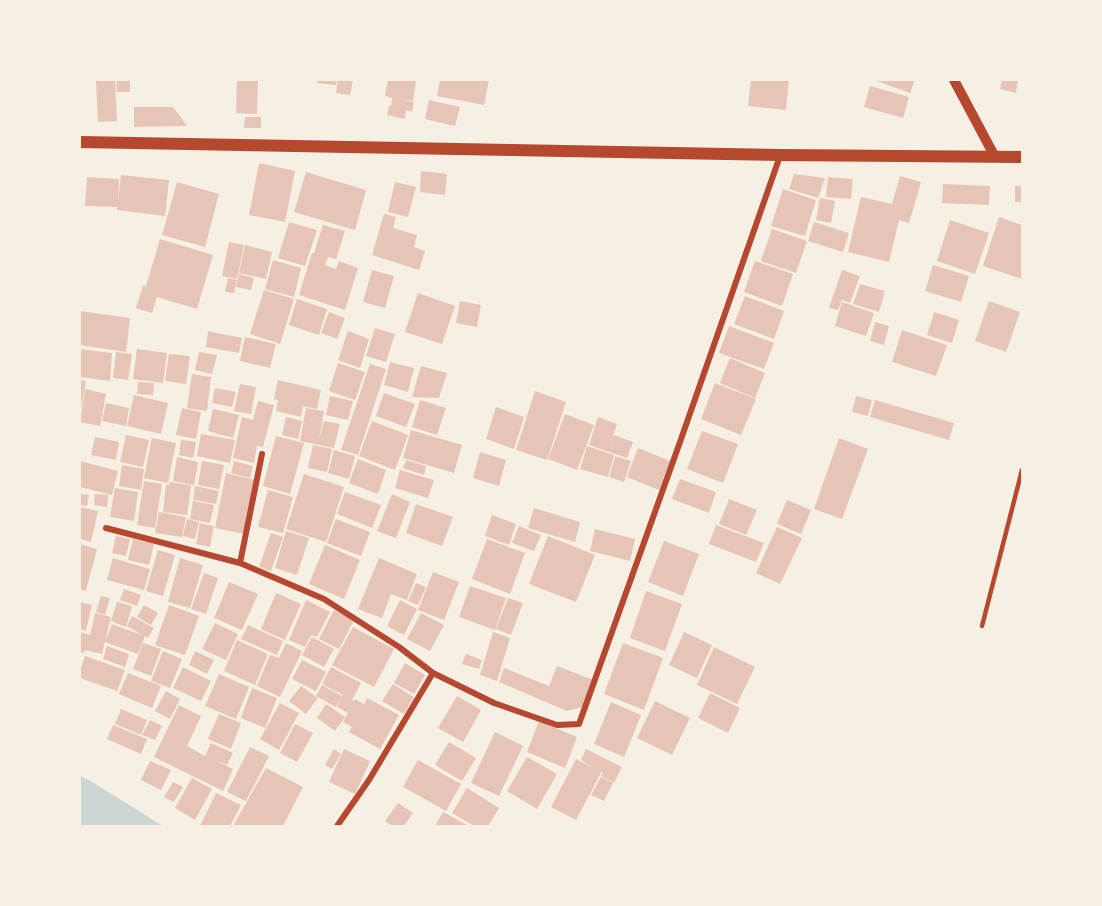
<!DOCTYPE html>
<style>
body{margin:0}
#map{position:relative;width:1102px;height:906px;overflow:hidden;background:#f6efe4;font-family:Roboto,sans-serif}
canvas{display:block}
.frame{position:absolute;inset:0;border:81px solid #f6efe4;pointer-events:none}
</style>
<div id="map">
<canvas width="1102" height="906"></canvas>
<div class="frame"></div>
</div>
<script>
const context = document.querySelector('canvas').getContext('2d');
context.lineJoin = 'round';
function fill(path, color) { context.fillStyle = color; context.fill(path, 'evenodd'); }
const toPath = rows => new Path2D(rows.map(r => 'M' + r).join(''));
function strokePath(path, color, width, dash) { context.strokeStyle = color; context.lineWidth = width; context.lineCap = dash ? 'butt' : 'round'; context.setLineDash(dash || []); context.stroke(path); }
const water = toPath([
 [80,776,89,780,163,826,80,826]
]);
const building = toPath([
 [96,80,115,80,117,121,98,122],
 [116,80,130,80,130,92,117,92],
 [237,80,258,80,257,114,236,113],
 [317,80,337,80,336,85,317,83],
 [338,80,353,80,350,95,336,93],
 [388,80,416,80,413,101,395,98,414,102,412,112,406,110,405,119,387,115,389,106,391,106,392,98,385,96],
 [440,80,489,80,484,105,437,96],
 [751,80,789,80,786,110,748,106],
 [874,80,915,80,910,93],
 [1002,80,1018,80,1016,93,1000,89],
 [870,86,909,97,903,118,864,107],
 [429,100,460,107,455,126,425,119],
 [134,107,173,107,187,126,134,127],
 [245,117,261,117,261,128,244,128],
 [259,163,295,171,285,222,249,215],
 [421,171,447,174,445,195,420,192],
 [306,172,366,190,355,230,294,212],
 [794,174,825,178,818,198,789,189],
 [121,175,169,180,165,216,117,210,117,207,85,206,87,177,119,179,118,201],
 [900,176,921,182,909,223,899,220,889,262,848,252,861,197,892,204],
 [828,177,853,179,851,199,826,197],
 [177,182,219,194,205,247,162,235],
 [395,182,416,187,408,217,388,212],
 [943,184,990,186,989,205,942,203],
 [1015,186,1022,186,1022,202,1015,202],
 [783,189,816,200,805,236,771,226],
 [820,198,835,201,831,223,816,220],
 [384,214,396,217,393,228,417,235,414,247,425,251,419,270,372,255],
 [999,217,1022,225,1022,279,983,266],
 [950,220,989,233,975,274,937,261],
 [289,222,317,230,305,266,278,258],
 [814,222,849,233,843,252,808,241],
 [323,225,345,231,336,259,328,257,325,265,336,269,339,261,358,268,345,310,299,295,312,253,314,253],
 [772,229,807,241,796,273,761,261],
 [160,239,213,255,197,309,157,297,152,313,136,308,143,285,146,286],
 [229,242,244,245,237,279,222,276],
 [245,245,272,252,266,279,239,273],
 [273,260,301,268,294,297,265,289],
 [755,261,793,274,782,306,744,292],
 [933,265,969,276,961,302,925,291],
 [372,270,394,276,385,308,363,302],
 [842,270,860,276,850,303,842,300,838,310,829,308],
 [239,274,254,278,251,290,236,287],
 [228,278,237,280,234,293,225,292],
 [860,284,885,291,879,312,853,304],
 [264,290,294,299,280,344,250,334],
 [418,293,455,306,442,344,405,332],
 [745,296,784,311,774,339,734,324],
 [297,299,327,309,319,335,289,325],
 [460,301,481,305,477,327,456,323],
 [989,301,1020,312,1006,352,975,341],
 [842,302,874,313,866,336,835,326],
 [80,311,130,318,126,352,80,345],
 [329,312,345,318,337,339,321,333],
 [934,312,959,320,952,343,927,335],
 [875,322,889,326,884,345,870,341],
 [729,326,774,343,764,369,719,353],
 [375,328,395,334,386,362,366,356],
 [902,330,947,345,936,376,892,362],
 [208,331,242,338,239,353,206,347],
 [348,331,369,339,360,368,338,360],
 [245,337,276,344,270,368,240,361],
 [80,349,112,353,110,381,80,377],
 [137,349,167,353,163,383,133,379],
 [116,352,132,354,128,380,113,378],
 [199,352,217,355,212,374,195,370],
 [169,354,190,356,186,384,165,381],
 [730,358,765,373,755,398,720,383],
 [390,362,414,368,408,392,384,385],
 [338,363,365,372,355,400,329,391],
 [370,364,386,369,358,455,341,450],
 [421,366,447,373,439,398,412,397],
 [192,374,211,377,207,411,187,408],
 [80,380,86,381,81,408,80,408],
 [278,380,321,390,317,409,303,406,301,417,276,411,278,400,274,399],
 [138,382,154,383,153,395,137,394],
 [715,383,756,399,741,435,701,419],
 [240,384,256,387,251,414,234,411],
 [215,388,236,392,232,407,212,403],
 [85,389,106,394,100,426,80,422],
 [535,391,566,402,547,460,516,450],
 [384,393,415,404,406,427,376,416],
 [134,395,168,403,161,434,127,426],
 [330,396,353,401,348,420,326,415],
 [856,396,872,400,868,416,852,412],
 [420,400,446,408,437,435,412,427],
 [875,400,954,423,949,440,870,417],
 [258,401,274,405,263,447,257,446,254,463,233,458,242,417,253,420],
 [106,403,129,408,126,426,102,421],
 [496,407,524,417,514,449,486,439],
 [182,408,201,412,196,439,176,435],
 [306,408,324,411,319,440,324,421,340,424,334,448,300,441],
 [213,409,239,415,233,438,208,431],
 [565,414,594,425,577,470,548,459],
 [286,417,302,421,298,439,282,435],
 [598,417,617,424,610,445,614,435,633,442,627,458,589,445],
 [372,421,408,435,395,470,359,456],
 [411,430,462,445,454,473,403,458],
 [702,431,738,444,723,483,687,469],
 [201,434,235,440,230,463,197,456],
 [126,435,149,440,143,467,120,462],
 [276,436,304,443,290,494,263,486],
 [95,437,119,442,116,460,91,455],
 [152,438,176,443,168,483,144,478],
 [839,438,868,449,842,519,814,509],
 [181,440,196,442,193,458,179,455],
 [313,445,332,449,327,472,308,468],
 [587,446,614,455,608,477,580,469],
 [638,448,670,461,659,490,627,477],
 [334,450,355,456,349,479,328,473],
 [480,452,506,460,499,486,473,478],
 [615,456,631,461,624,482,609,477],
 [177,457,198,462,194,485,173,481],
 [358,459,386,470,378,494,349,483],
 [406,460,426,466,424,475,403,468],
 [80,461,118,471,112,495,80,487],
 [202,461,224,465,219,489,198,485],
 [234,461,253,466,250,478,231,473],
 [122,465,144,469,141,490,119,486],
 [400,470,434,480,428,498,395,488],
 [226,473,255,480,244,534,215,528],
 [304,474,344,487,326,542,286,529],
 [680,479,716,492,709,513,672,499],
 [144,481,162,484,155,528,137,525],
 [169,482,191,485,187,515,163,512,166,485,169,485],
 [195,486,219,491,216,504,193,500],
 [115,488,138,492,134,521,110,517],
 [268,490,293,497,283,533,258,527],
 [345,492,381,505,372,528,337,514],
 [80,494,89,495,87,506,80,505],
 [95,494,108,495,107,507,94,505],
 [392,494,410,502,396,538,377,531],
 [729,499,757,510,746,535,719,524],
 [787,500,811,510,801,534,777,524],
 [193,501,214,505,210,523,190,519],
 [416,504,453,517,442,546,406,533],
 [80,507,98,511,91,542,80,539],
 [534,508,580,522,575,542,528,528],
 [159,512,186,517,182,537,155,533],
 [492,515,516,524,509,545,485,536],
 [187,519,199,522,195,539,183,536],
 [336,519,370,532,361,556,327,543],
 [200,523,214,526,210,547,196,544],
 [716,525,764,543,756,562,709,544],
 [519,526,541,535,534,551,512,543],
 [777,527,802,538,780,584,756,573],
 [595,529,635,539,630,561,590,551],
 [286,531,309,538,297,575,275,568],
 [271,533,283,537,271,571,259,567],
 [116,536,130,539,126,556,112,553],
 [548,536,595,555,576,602,529,584],
 [133,539,154,544,149,565,128,560],
 [487,539,525,553,510,594,472,579],
 [664,541,699,554,683,596,648,582],
 [80,544,97,549,86,591,80,589],
 [325,545,360,560,344,599,309,584],
 [158,550,175,555,163,596,146,591],
 [113,558,150,569,144,590,107,580],
 [180,558,203,565,190,608,168,602],
 [379,558,417,574,407,600,391,594,382,618,358,609],
 [433,572,459,582,444,620,418,610],
 [204,573,218,578,206,614,191,609],
 [229,582,258,594,242,630,214,618],
 [416,583,426,587,418,605,408,601],
 [470,586,506,598,495,630,459,617],
 [124,589,141,595,137,606,120,600],
 [646,591,682,604,665,651,630,638],
 [276,593,301,604,285,640,261,629],
 [101,596,110,598,105,615,96,612],
 [508,598,523,603,511,635,496,629],
 [306,600,330,612,317,637,311,635,305,647,289,640],
 [400,600,417,609,404,635,387,626],
 [80,602,92,605,86,631,80,629],
 [117,602,132,606,126,627,111,621],
 [144,605,158,613,151,625,137,617],
 [169,605,199,616,185,655,155,645],
 [334,610,354,620,339,649,319,639],
 [95,613,111,617,102,654,85,650,84,653,80,652,80,632,90,635],
 [421,613,444,625,430,651,407,639],
 [132,616,154,628,148,638,127,626],
 [215,623,238,634,226,660,202,649],
 [112,624,125,629,124,630,125,629,145,636,138,654,105,642],
 [248,625,283,641,277,655,241,639],
 [353,627,394,649,374,687,332,665],
 [493,632,510,638,497,681,480,675],
 [684,632,712,645,697,678,669,665],
 [312,637,334,649,324,667,302,655],
 [237,640,268,654,255,685,224,671],
 [143,643,161,649,151,676,133,669],
 [286,643,302,651,280,697,257,686,270,655,279,658],
 [623,643,663,658,644,710,604,694],
 [107,646,129,654,125,667,103,659],
 [714,647,755,667,737,704,697,685],
 [163,651,182,659,170,688,151,681],
 [195,651,214,660,207,674,189,665],
 [466,654,482,660,479,669,462,664],
 [85,656,125,670,117,691,80,678,80,671],
 [302,660,326,672,316,691,292,679],
 [405,663,425,675,414,694,394,683],
 [557,666,593,680,582,707,567,711,499,682,504,668,549,686],
 [183,667,211,681,201,701,173,688],
 [331,667,361,683,352,700,354,701,355,699,364,704,367,698,399,715,380,749,349,732,352,727,343,722,348,713,337,707,343,695,322,684],
 [128,673,161,686,152,708,119,694],
 [219,674,249,687,236,719,205,706],
 [393,684,414,697,404,714,382,701],
 [322,685,342,696,336,707,316,696],
 [301,686,318,698,306,714,289,701],
 [252,688,277,698,265,728,241,718],
 [166,691,180,699,170,719,155,711],
 [710,693,740,708,728,733,698,718],
 [457,696,481,710,463,742,438,728],
 [655,701,690,718,672,755,637,738],
 [611,702,641,715,624,757,594,744],
 [280,703,299,713,279,750,260,739],
 [326,704,345,717,335,731,317,718],
 [179,705,201,716,187,746,205,756,211,743,233,753,227,765,213,759,233,769,223,791,154,757],
 [121,709,147,720,141,735,115,724],
 [219,714,241,723,231,749,208,739],
 [150,720,162,726,155,740,142,735],
 [539,721,577,737,565,768,527,752],
 [295,724,313,733,297,762,280,753],
 [113,725,147,739,141,754,107,739],
 [495,732,523,746,499,796,471,783],
 [449,742,476,758,462,781,435,765],
 [250,747,269,756,246,801,227,792],
 [334,749,341,754,332,769,325,765],
 [344,749,370,761,355,794,329,782],
 [586,749,622,767,614,783,601,776,603,772,602,771,576,820,551,807,576,759,594,768,581,760],
 [527,757,557,774,537,809,507,791],
 [418,760,461,784,446,811,403,787],
 [150,761,171,770,161,790,141,780],
 [266,768,303,787,283,826,233,826],
 [601,777,613,783,604,801,591,795],
 [192,778,212,789,195,820,175,808],
 [173,782,183,787,174,802,164,797],
 [467,788,499,808,488,826,474,826,452,813],
 [216,793,241,805,230,826,200,826],
 [398,803,413,813,404,826,393,826,385,821],
 [443,812,469,826,435,826]
]);
const service = toPath([
 [982,626,1022,470]
]);
const minor = toPath([
 [106,528,240,563,324,599,399,647,433,673,494,703,557,725,579,724,680,442,780,156],
 [240,563,262,454],
 [337,826,369,780,433,673]
]);
const tertiary = toPath([
 [954,80,995,157]
]);
const secondary = toPath([
 [80,142,780,155,1022,157]
]);
fill(water, '#c9d6d2');
fill(building, '#e6c5b7');
strokePath(service, '#b5482f', 4.5);
strokePath(minor, '#b5482f', 6);
strokePath(tertiary, '#b5482f', 10);
strokePath(secondary, '#b5482f', 12);
</script>
